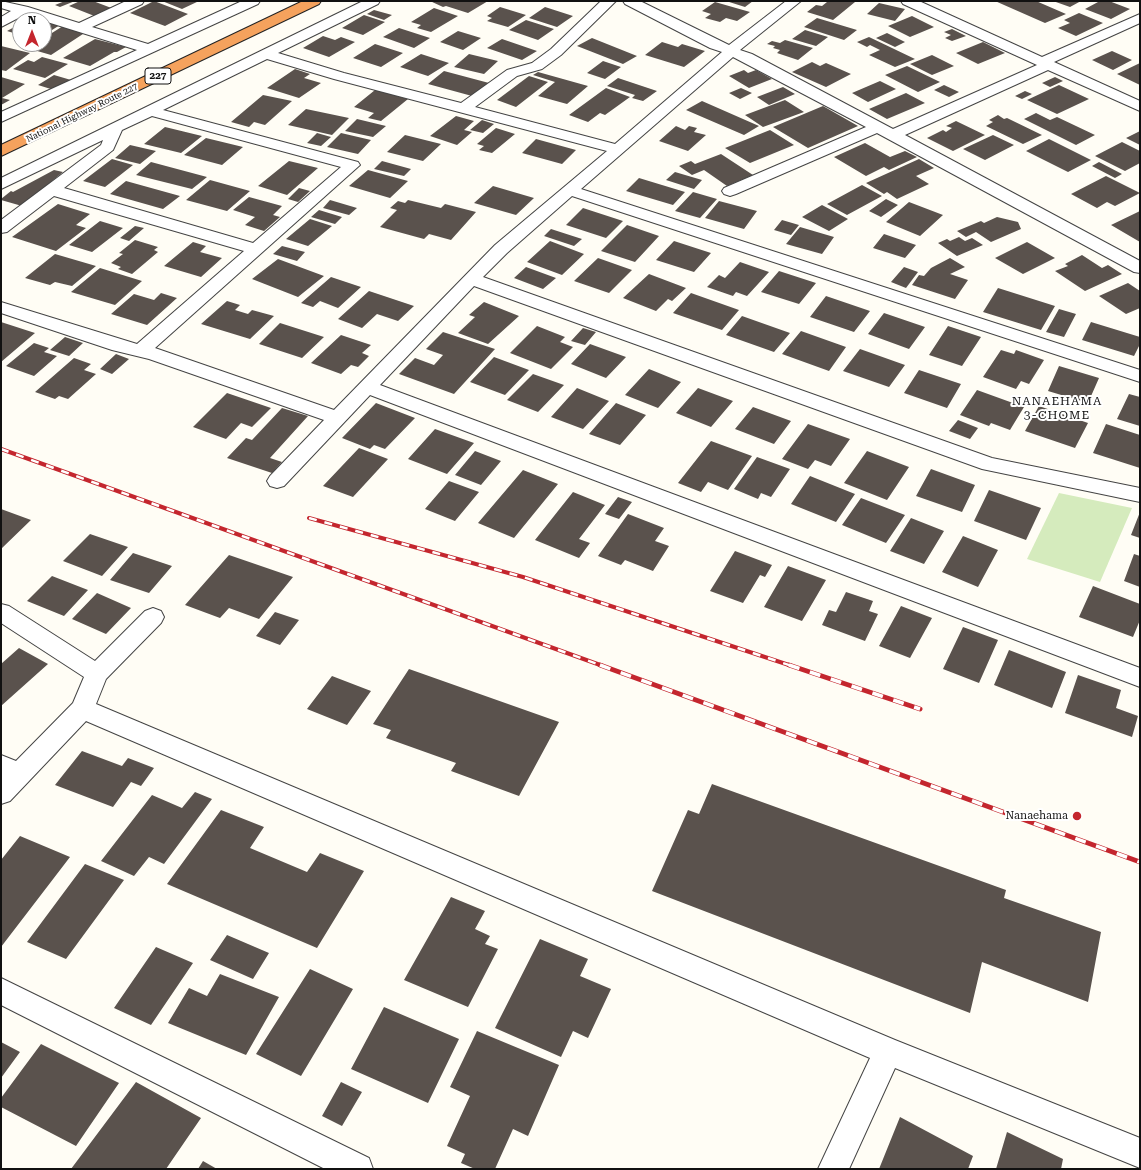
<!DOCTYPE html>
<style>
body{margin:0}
#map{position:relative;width:1141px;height:1170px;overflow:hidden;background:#fffdf5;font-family:"Roboto Serif",serif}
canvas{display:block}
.frame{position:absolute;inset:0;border:2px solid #111;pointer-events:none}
.north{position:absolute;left:12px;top:12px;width:40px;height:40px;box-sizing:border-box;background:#fff;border:1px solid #a0a0a0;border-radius:50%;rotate:0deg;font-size:11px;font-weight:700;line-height:16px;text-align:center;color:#111}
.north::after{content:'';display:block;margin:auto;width:14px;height:18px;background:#c4262e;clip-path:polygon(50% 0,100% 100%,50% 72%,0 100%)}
</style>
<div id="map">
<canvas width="1141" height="1170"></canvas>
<div class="frame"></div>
<div class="north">N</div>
</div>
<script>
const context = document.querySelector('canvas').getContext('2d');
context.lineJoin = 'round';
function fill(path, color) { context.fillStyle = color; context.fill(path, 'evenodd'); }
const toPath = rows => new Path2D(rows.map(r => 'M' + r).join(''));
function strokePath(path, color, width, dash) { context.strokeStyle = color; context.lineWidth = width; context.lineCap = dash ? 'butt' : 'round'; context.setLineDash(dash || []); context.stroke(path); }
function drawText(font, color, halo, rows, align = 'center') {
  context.font = font + ' "Roboto Serif",serif'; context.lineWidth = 4; context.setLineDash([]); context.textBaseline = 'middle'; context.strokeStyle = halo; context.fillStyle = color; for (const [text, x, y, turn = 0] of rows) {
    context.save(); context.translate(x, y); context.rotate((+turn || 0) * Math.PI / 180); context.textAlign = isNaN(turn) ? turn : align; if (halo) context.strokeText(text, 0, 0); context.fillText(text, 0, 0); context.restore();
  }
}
const green = toPath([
 [1059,493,1132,508,1100,582,1027,559]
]);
const building = toPath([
 [65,1,75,1,60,7,55,5],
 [80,1,93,1,114,9,97,17,69,6],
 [154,1,188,14,165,26,130,13],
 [162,1,199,1,182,9],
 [430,1,488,1,468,13,446,6,443,7],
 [726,1,753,1,745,7],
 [823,1,851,1,855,2,833,20,807,12,816,5,822,6,827,2],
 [995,1,1036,1,1066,14,1045,23],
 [1053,1,1081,1,1070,7],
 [1096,1,1109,1,1130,9,1111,19,1085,9,1098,2],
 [715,2,750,12,737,21,726,18,720,22,705,18,711,14,702,11],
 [879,3,905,9,895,21,867,14],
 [500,7,526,15,508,27,487,21,492,18,487,16],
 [545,7,573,16,557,27,529,18],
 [434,8,458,16,431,32,417,28,421,25,411,22],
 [374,10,392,15,384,20,367,14],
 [1079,13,1103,23,1076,36,1058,28,1070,23,1064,20],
 [364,15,385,22,363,35,342,28],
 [912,16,934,27,910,37,888,26],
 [817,18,857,30,844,40,804,27],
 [526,20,554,29,538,40,509,30],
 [46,21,60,25,44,35,44,23],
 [20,24,20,35,7,31],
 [63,26,86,32,51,55,27,48,34,44,44,44,44,38],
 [399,28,430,38,414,48,383,37],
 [952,29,966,36,952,41,945,38,951,35,944,32],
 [805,30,828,37,816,46,792,39],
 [458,31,481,38,463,50,440,42],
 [887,33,905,42,895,47,876,38],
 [323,36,335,40,341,37,355,42,329,57,303,48],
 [869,37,915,59,895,67,869,55,880,50,870,45,867,47,857,42],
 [592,38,637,56,623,64,577,46],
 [95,39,126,47,117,52,114,52,90,66,63,58],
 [502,39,537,51,522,60,487,48],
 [785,40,813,48,798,60,777,53,780,50,773,48,775,46,767,44,772,41,780,43],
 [662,42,678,47,682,44,705,51,684,67,645,55],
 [983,42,1005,53,978,64,956,53],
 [375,44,403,53,381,67,353,58],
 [1,46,30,53,6,71,1,70],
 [1112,51,1132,60,1113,70,1092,60],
 [421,54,449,63,428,76,400,67],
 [469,54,498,61,484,74,454,67],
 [932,55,954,66,932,75,910,64],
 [42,57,68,64,45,78,13,69,28,60,34,62],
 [603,61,621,67,605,79,587,73],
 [812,62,820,66,826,63,851,74,826,87,792,72],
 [1140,63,1140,85,1117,74],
 [907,66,940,82,918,92,885,75],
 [295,69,310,74,304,78,321,83,299,98,267,88],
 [744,70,748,73,756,70,772,79,749,88,729,76],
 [444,71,489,83,472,96,428,84],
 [538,72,588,86,567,104,538,96,555,82,533,75],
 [54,75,71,80,54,90,38,85],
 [529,76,548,82,516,107,497,100],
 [1,77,25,84,2,98,10,100,1,105],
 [1055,77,1063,81,1050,87,1042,83],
 [618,78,657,91,643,101,632,98,635,95,607,86],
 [880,81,896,89,868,102,852,93],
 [944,85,959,92,949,97,934,90],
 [1059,85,1089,99,1057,114,1027,100],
 [783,87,795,94,769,105,757,97],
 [606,88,630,97,605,115,600,113,588,122,569,115],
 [741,88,752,93,740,99,729,93],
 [375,90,408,99,381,121,368,118,374,113,354,107],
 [1025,91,1032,94,1022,99,1015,96],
 [906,93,925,103,887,119,869,109],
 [263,95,292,101,265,125,254,122,249,127,231,122],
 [785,100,804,112,763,127,745,115],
 [702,101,759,126,744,135,686,110],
 [823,106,858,126,808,148,773,127],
 [306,109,349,118,332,135,288,125],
 [1036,113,1050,120,1057,117,1095,135,1076,145,1024,119],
 [998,115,1004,119,1007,118,1042,135,1023,144,986,126,993,122,989,120],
 [456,116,474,121,464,130,472,132,457,145,430,136],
 [357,119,386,126,373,137,345,131],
 [482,120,494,124,483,133,470,130],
 [956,121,985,135,953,151,927,138,943,130,946,132,952,128,946,126],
 [676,126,685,130,689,126,697,128,694,132,706,135,688,151,659,141],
 [165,127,202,136,181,153,144,144],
 [496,128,515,134,492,153,479,150,484,146,477,144],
 [770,130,794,145,750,163,725,148],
 [1140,131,1140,145,1126,138],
 [317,133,331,137,321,146,307,143],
 [341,133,371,140,358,154,327,147],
 [405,135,441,144,423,161,387,152],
 [993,135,1014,145,985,160,963,149],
 [206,138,243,147,222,165,184,155],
 [536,139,576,150,562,164,522,153],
 [1049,139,1091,160,1068,172,1026,151],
 [1122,142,1140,151,1140,163,1125,171,1095,156],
 [865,143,890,157,905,151,917,157,889,170,884,167,866,176,834,157],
 [130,145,156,151,140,164,115,158],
 [721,154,753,175,727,186,704,170,692,175,679,166,691,161,695,164],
 [112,159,133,165,105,187,83,181],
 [919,159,934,168,916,176,929,184,897,199,887,192,884,194,866,183],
 [289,161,318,168,287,195,258,186],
 [382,161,411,169,404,176,374,169],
 [151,162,207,177,192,189,136,175],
 [1099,162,1122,174,1115,178,1092,166],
 [54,170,63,172,22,206,1,200,1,199,11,191,13,192],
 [368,170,408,181,390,198,349,186],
 [675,172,702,180,694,189,666,180],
 [1106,176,1140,193,1115,206,1107,202,1097,208,1071,194],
 [639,178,685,192,673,205,626,191],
 [210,180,250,191,227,211,186,200],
 [126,181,180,196,163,209,110,194],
 [862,185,882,196,847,215,827,204],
 [493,186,534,198,516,215,474,203],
 [299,188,310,191,298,202,288,199],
 [693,192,717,199,700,218,675,211],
 [249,197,282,206,273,215,280,217,264,231,245,225,255,217,233,210],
 [886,199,898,205,881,217,869,211],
 [330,200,357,208,349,215,323,208],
 [408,200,441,208,445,204,476,212,451,240,429,234,424,239,380,227,397,210,390,208,398,201,405,203],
 [719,201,757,211,744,229,705,218],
 [909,202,943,215,920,236,886,222],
 [58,204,90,214,76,225,86,228,56,251,12,237],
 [822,205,848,219,829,231,802,217],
 [583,208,623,221,606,238,566,225],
 [319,210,342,217,335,224,311,217],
 [1140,211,1140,242,1111,225],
 [997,217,1018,222,1021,229,991,242,976,232,966,237,957,231,981,221,984,223],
 [310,219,332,226,308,246,286,239],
 [782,220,799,225,791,235,774,230],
 [100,221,123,228,92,252,69,245],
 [627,225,659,236,635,262,601,251],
 [135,226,144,228,129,241,120,238],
 [800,227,834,237,822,254,786,244],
 [551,229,582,239,574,246,544,236],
 [884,234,916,245,905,258,873,248],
 [959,237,965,241,972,238,983,245,957,256,938,243,947,239,950,241],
 [135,240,158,247,154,250,158,252,132,274,118,269,121,267,111,263,123,254,119,253],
 [550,241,584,254,562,275,527,262],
 [674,241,711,253,694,272,656,260],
 [193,242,206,246,200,252,222,258,201,277,164,266],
 [1027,242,1055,258,1023,274,995,258],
 [282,246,305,252,297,261,273,254],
 [55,254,96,266,72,286,55,282,50,285,25,278],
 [1082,255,1102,268,1108,265,1122,274,1085,291,1055,271,1068,266,1065,264],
 [598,258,632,270,609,293,574,281],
 [950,258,965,267,950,274,968,280,955,299,912,285,919,275,924,276,931,268],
 [278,259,324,276,298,297,252,279],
 [740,262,769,272,747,296,736,292,733,296,707,287,719,275,725,278],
 [526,267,556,278,543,289,514,278],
 [904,267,918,272,906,288,891,282],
 [100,268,142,281,115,305,71,292],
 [779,271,816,283,799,304,761,292],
 [649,274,686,288,672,301,668,299,656,311,623,298],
 [331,277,361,287,338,308,320,301,313,307,301,303],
 [1128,283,1140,291,1140,308,1126,314,1099,296],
 [998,288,1055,306,1041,330,983,312],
 [369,291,414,306,398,321,377,314,362,328,338,319],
 [161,293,177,298,147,325,111,314,134,294,154,300],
 [691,293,739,310,722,330,673,313],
 [826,296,870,311,854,332,810,317],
 [227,301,240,305,235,310,248,314,252,310,274,316,250,339,201,324],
 [484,302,519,316,488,344,458,333,475,317,469,315],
 [1059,309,1076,314,1064,337,1046,332],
 [884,313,925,327,909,349,868,334],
 [742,316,790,333,774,352,726,335],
 [1,322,35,333,1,362],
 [1091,322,1140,337,1140,344,1134,356,1082,340],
 [280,323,324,337,302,358,259,344],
 [537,326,565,337,560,342,573,347,551,369,510,353],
 [948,326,981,337,962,366,929,355],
 [583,328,596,332,585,345,571,341],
 [801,331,846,347,829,371,782,354],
 [443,332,495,349,454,394,399,374,415,358,434,365,443,355,426,349],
 [341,335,371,345,362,353,369,356,358,367,351,365,341,374,311,363],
 [65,337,83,343,69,356,50,350],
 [34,343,49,348,44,352,57,356,34,376,6,366],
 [590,344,626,357,606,378,571,364],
 [860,349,905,365,889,387,843,371],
 [1001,350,1014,354,1016,350,1044,360,1029,384,1021,381,1016,389,983,377],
 [116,354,129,359,112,374,100,369],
 [494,357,529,370,505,395,470,382],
 [74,358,91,364,84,370,96,374,68,399,59,396,55,399,35,392],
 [1059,366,1099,378,1088,403,1048,391],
 [649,369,681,382,658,408,625,395],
 [919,370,961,384,947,408,904,393],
 [533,374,564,385,538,412,507,400],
 [577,388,609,401,583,429,551,417],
 [698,388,733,401,711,427,676,413],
 [977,390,1024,407,1010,430,991,423,989,426,960,415],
 [227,393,271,408,252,427,241,423,226,439,193,427],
 [1129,394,1140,397,1140,426,1117,419],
 [376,403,415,418,385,449,374,445,370,449,342,438],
 [616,403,646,415,620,445,589,434],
 [1039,406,1088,423,1075,448,1025,431],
 [753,407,791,421,774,444,735,429],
 [282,408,308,416,270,458,282,462,272,473,227,458,246,438,252,440],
 [958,420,978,428,970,439,949,431],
 [808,424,850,439,831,466,815,460,808,469,782,459],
 [1106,424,1140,435,1140,468,1093,453],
 [435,429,474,443,447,474,408,459],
 [711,441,752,456,728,490,708,482,701,492,678,483],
 [359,448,388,459,353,497,323,486],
 [475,451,501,461,481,485,455,475],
 [867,451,909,467,887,500,844,483],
 [757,457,790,469,771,497,761,493,758,499,734,489],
 [931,469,975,485,962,512,916,496],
 [523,470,558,484,514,538,478,523],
 [810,476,855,494,836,522,791,504],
 [449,481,479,492,455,521,425,509],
 [989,490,1041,508,1026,540,974,521],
 [573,492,605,505,579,539,590,543,579,558,535,540],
 [618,497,632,502,619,519,605,514],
 [861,498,905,515,886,543,842,525],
 [1,509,31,520,1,549],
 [1140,512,1140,538,1131,535],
 [628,514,664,528,655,541,669,546,653,571,625,560,621,565,598,556],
 [911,518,944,531,924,564,890,551],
 [90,534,128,547,102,576,63,561],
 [963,536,998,550,978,587,942,572],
 [735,551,772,565,765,577,760,575,743,603,710,591],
 [133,553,172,566,149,593,110,580],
 [1134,554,1140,556,1140,587,1124,581],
 [229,555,293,577,259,619,229,608,220,618,185,605],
 [788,566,826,580,802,621,764,607],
 [52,576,88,590,64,616,27,601],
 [1093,586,1140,604,1140,620,1133,637,1079,617],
 [846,592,873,601,869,611,878,614,865,641,822,625,829,610,836,612],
 [97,593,131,608,106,634,72,619],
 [901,606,932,618,910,658,879,646],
 [275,612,299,620,280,645,256,636],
 [963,627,998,640,979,683,943,669],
 [19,648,48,664,1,706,1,664],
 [1009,650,1066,672,1052,708,994,685],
 [409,669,559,722,519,796,451,771,456,763,386,738,391,730,373,724],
 [1078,675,1121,690,1116,708,1138,716,1132,737,1065,713],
 [332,676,371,691,347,725,307,709],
 [82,751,122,766,128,758,154,768,141,786,131,782,113,807,55,785],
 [712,784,1006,890,1004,898,1101,932,1088,1002,982,962,970,1013,652,891,688,810,699,814],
 [195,792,212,799,164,864,149,857,134,876,101,861,152,795,182,808],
 [221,810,264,827,250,848,307,872,320,853,364,871,317,948,167,884],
 [20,836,70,857,1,947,1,860],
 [85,864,124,880,66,959,27,942],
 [451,897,485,911,475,929,490,936,485,944,498,949,468,1007,404,980],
 [227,935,269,953,253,979,210,960],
 [540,939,588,959,580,976,611,989,588,1038,573,1031,561,1057,495,1028],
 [156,947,193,963,151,1025,114,1008],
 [310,969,353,989,301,1076,256,1054],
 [220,974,279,997,246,1055,168,1023,189,988,207,996],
 [384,1007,459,1039,428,1103,351,1069],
 [477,1031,559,1065,528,1136,513,1129,495,1169,475,1169,461,1163,465,1154,447,1146,470,1096,450,1087],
 [1,1042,20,1052,1,1078],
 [41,1044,119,1083,76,1146,1,1107,1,1098],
 [136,1082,201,1118,166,1169,71,1169],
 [341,1082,362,1092,342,1126,322,1116],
 [900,1117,973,1156,968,1169,879,1169],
 [1007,1132,1063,1159,1061,1169,996,1169],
 [203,1161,217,1169,198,1169]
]);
const minor = toPath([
 [1,1,28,7,79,23,126,1,144,1,142,4,92,27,148,44,242,1,260,1,258,4,1,122,1,112,137,50,44,21,44,20,24,15,1,27,1,17,11,11,1,8,1,1],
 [363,1,380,1,378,4,278,53,344,73,461,103,507,70,532,63,551,49,601,1,616,1,561,55,542,69,517,76,475,107,615,144,722,52,710,48,625,4,623,1,640,1,729,45,786,1,801,1,740,50,752,54,893,129,1037,65,903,4,901,1,919,1,1042,57,1140,14,1140,23,1054,62,1140,101,1140,111,1048,70,905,135,1140,261,1140,273,1134,272,877,133,736,194,730,196,724,194,722,191,724,188,866,127,733,57,581,189,1140,370,1140,382,572,196,507,253,483,277,992,458,1140,488,1140,502,982,469,474,286,380,385,1140,668,1140,687,370,395,284,486,277,488,270,486,267,481,270,476,324,420,149,359,112,350,1,313,1,302,137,344,244,251,54,196,7,232,1,233,1,220,101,145,103,140,1,189,1,178,363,1],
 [267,59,334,79,607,151,495,245,334,410,155,348,360,165,358,162,163,110,267,59],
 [152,116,341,167,253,243,64,188,113,150,122,130,152,116],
 [1,604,9,606,95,661,145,611,153,608,161,611,164,617,161,623,106,679,96,704,895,1040,1140,1138,1140,1168,895,1068,849,1169,818,1169,870,1058,86,721,10,801,1,804,1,755,16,761,73,703,84,677,1,623,1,604],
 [1,978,369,1158,373,1169,325,1169,1,1005,1,978]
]);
const highway = toPath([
 [303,1,321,1,319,4,1,156,1,145,303,1]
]);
const railFar1 = toPath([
 [1,449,603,666],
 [309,518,523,577,792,666]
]);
const rail = toPath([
 [600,665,1140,862],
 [789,665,920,709]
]);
const markers = [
 [1077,816,5,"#c4262e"]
];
const farStreetnames = [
 ["National Highway Route 227",82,113,-26]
];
const shields = [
 [158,76,26]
];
const shieldNames = [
 ["227",158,76]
];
const poiNames = [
 ["Nanaehama",1068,816]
];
const neighbourhoodNames = [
 ["NANAEHAMA",1057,401],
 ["3-CHOME",1057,415]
];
fill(green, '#d5ebbd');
fill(building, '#5a524d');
strokePath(minor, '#444', 2);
strokePath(highway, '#222', 2);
fill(minor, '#fff');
fill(highway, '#f5a25d');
strokePath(railFar1, '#c4262e', 4);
strokePath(rail, '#c4262e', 5);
strokePath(railFar1, '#fff', 2.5, [8]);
strokePath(rail, '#fff', 3.5, [11]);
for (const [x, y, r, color] of markers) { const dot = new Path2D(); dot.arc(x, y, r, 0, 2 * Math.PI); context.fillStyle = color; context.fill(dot); strokePath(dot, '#fff', 1.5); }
drawText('9px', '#111', '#fff', farStreetnames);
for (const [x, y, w] of shields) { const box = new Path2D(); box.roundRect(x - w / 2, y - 8, w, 16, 3); context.fillStyle = '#fff'; context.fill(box); strokePath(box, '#111', 1); }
drawText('bold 10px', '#111', null, shieldNames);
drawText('11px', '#111', '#fff', poiNames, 'right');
context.letterSpacing = '1px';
drawText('12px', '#111', '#fff', neighbourhoodNames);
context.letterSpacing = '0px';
</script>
